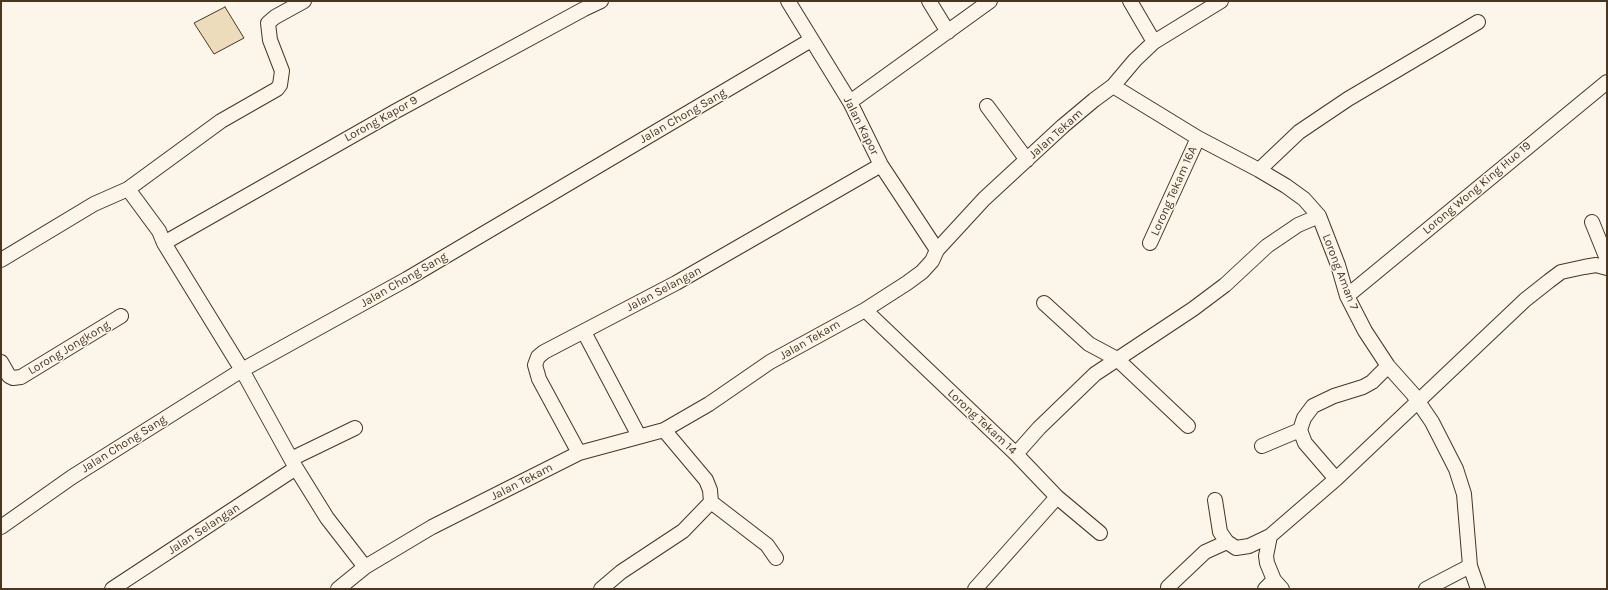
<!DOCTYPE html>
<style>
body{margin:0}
#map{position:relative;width:1608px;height:590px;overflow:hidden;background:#fbf6e9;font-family:Karla,sans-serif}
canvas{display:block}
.frame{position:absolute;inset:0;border:2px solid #4a3520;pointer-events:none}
</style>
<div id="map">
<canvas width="1608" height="590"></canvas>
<div class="frame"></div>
</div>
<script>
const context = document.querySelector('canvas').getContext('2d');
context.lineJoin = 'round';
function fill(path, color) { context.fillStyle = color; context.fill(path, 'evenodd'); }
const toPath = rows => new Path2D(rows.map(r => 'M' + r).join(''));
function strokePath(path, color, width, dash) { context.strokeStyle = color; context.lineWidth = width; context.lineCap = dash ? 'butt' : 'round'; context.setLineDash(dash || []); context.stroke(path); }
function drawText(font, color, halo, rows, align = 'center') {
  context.font = font + ' Karla,sans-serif'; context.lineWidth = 3; context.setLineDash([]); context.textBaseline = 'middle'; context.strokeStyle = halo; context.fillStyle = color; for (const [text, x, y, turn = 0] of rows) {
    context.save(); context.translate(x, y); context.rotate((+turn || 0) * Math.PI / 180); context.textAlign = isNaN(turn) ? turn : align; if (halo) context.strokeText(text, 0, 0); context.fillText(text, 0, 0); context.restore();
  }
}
const building = toPath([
 [225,7,244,38,214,54,194,23,225,7]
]);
const minor = toPath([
 [788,1,850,102,881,165,937,250],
 [929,1,948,32],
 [1130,1,1154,42],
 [1113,86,1198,138,1259,170,1286,186,1304,199,1319,216,1338,265,1347,296,1365,331,1388,366,1413,394,1432,422,1456,469,1464,494,1470,566,1478,589],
 [850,102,990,1],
 [987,106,1027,160],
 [1259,170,1299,132,1348,99,1478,22],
 [128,189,159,231,164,243,242,370,296,468,327,518,365,567],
 [1592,222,1607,259],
 [164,243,396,111,584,9,601,1],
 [1150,243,1198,138],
 [1,260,94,204,128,189,221,121,277,89,280,85,282,71,270,40,268,23,275,17,304,1],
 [1347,296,1607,82],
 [1044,303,1089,344,1117,359,1188,426],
 [865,310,1016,454,1057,497,1100,533],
 [584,332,639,436],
 [1,362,9,376,13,378,21,377,121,316],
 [664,430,706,480,710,490,711,502,767,545,776,558],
 [1300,430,1305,443,1336,479],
 [1262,446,1300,430,1304,418,1313,406,1334,396,1363,387,1372,382,1388,366],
 [579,453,539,379,535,365,538,357,544,352,676,283,881,165],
 [1016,454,1039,428,1095,374,1193,309,1225,285,1267,246,1298,225,1319,216],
 [291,459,355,428],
 [1215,500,1220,532,1227,542],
 [1,527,72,477,242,370,407,279,811,40],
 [1270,536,1266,556,1267,563,1274,580,1282,589],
 [1168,587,1205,552,1227,542,1236,548,1249,546,1270,536,1336,479,1525,300,1549,281,1561,272,1584,267,1596,265,1607,268],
 [112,589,296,468],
 [338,589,365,567,432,527,579,453,664,430,709,404,770,362,865,310,907,283,922,272,932,261,937,250,984,199,1063,126,1094,100,1113,86,1135,60,1154,42,1221,1],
 [601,589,621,572,683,531,711,502],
 [975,589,1057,497],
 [1265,589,1274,580],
 [1426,589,1470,566]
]);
const streetNames = [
 ["Jalan Chong Sang",683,116,-30],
 ["Lorong Kapor 9",381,119,-29],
 ["Jalan Kapor",861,126,63],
 ["Jalan Tekam",1056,134,-42],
 ["Lorong Wong King Huo 19",1477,188,-40],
 ["Lorong Tekam 16A",1174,191,-66],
 ["Lorong Aman 7",1340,272,69],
 ["Jalan Chong Sang",404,280,-30],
 ["Jalan Selangan",664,289,-28],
 ["Jalan Tekam",810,340,-30],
 ["Lorong Jongkong",69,348,-31],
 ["Lorong Tekam 14",982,422,43],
 ["Jalan Chong Sang",124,444,-32],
 ["Jalan Tekam",522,482,-27],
 ["Jalan Selangan",204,529,-33]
];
fill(building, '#ecdcbc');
strokePath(building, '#4a3520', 1);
strokePath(minor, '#4a3520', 16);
strokePath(minor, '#fbf6e9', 14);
drawText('12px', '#4a3520', '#fbf6e9', streetNames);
</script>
